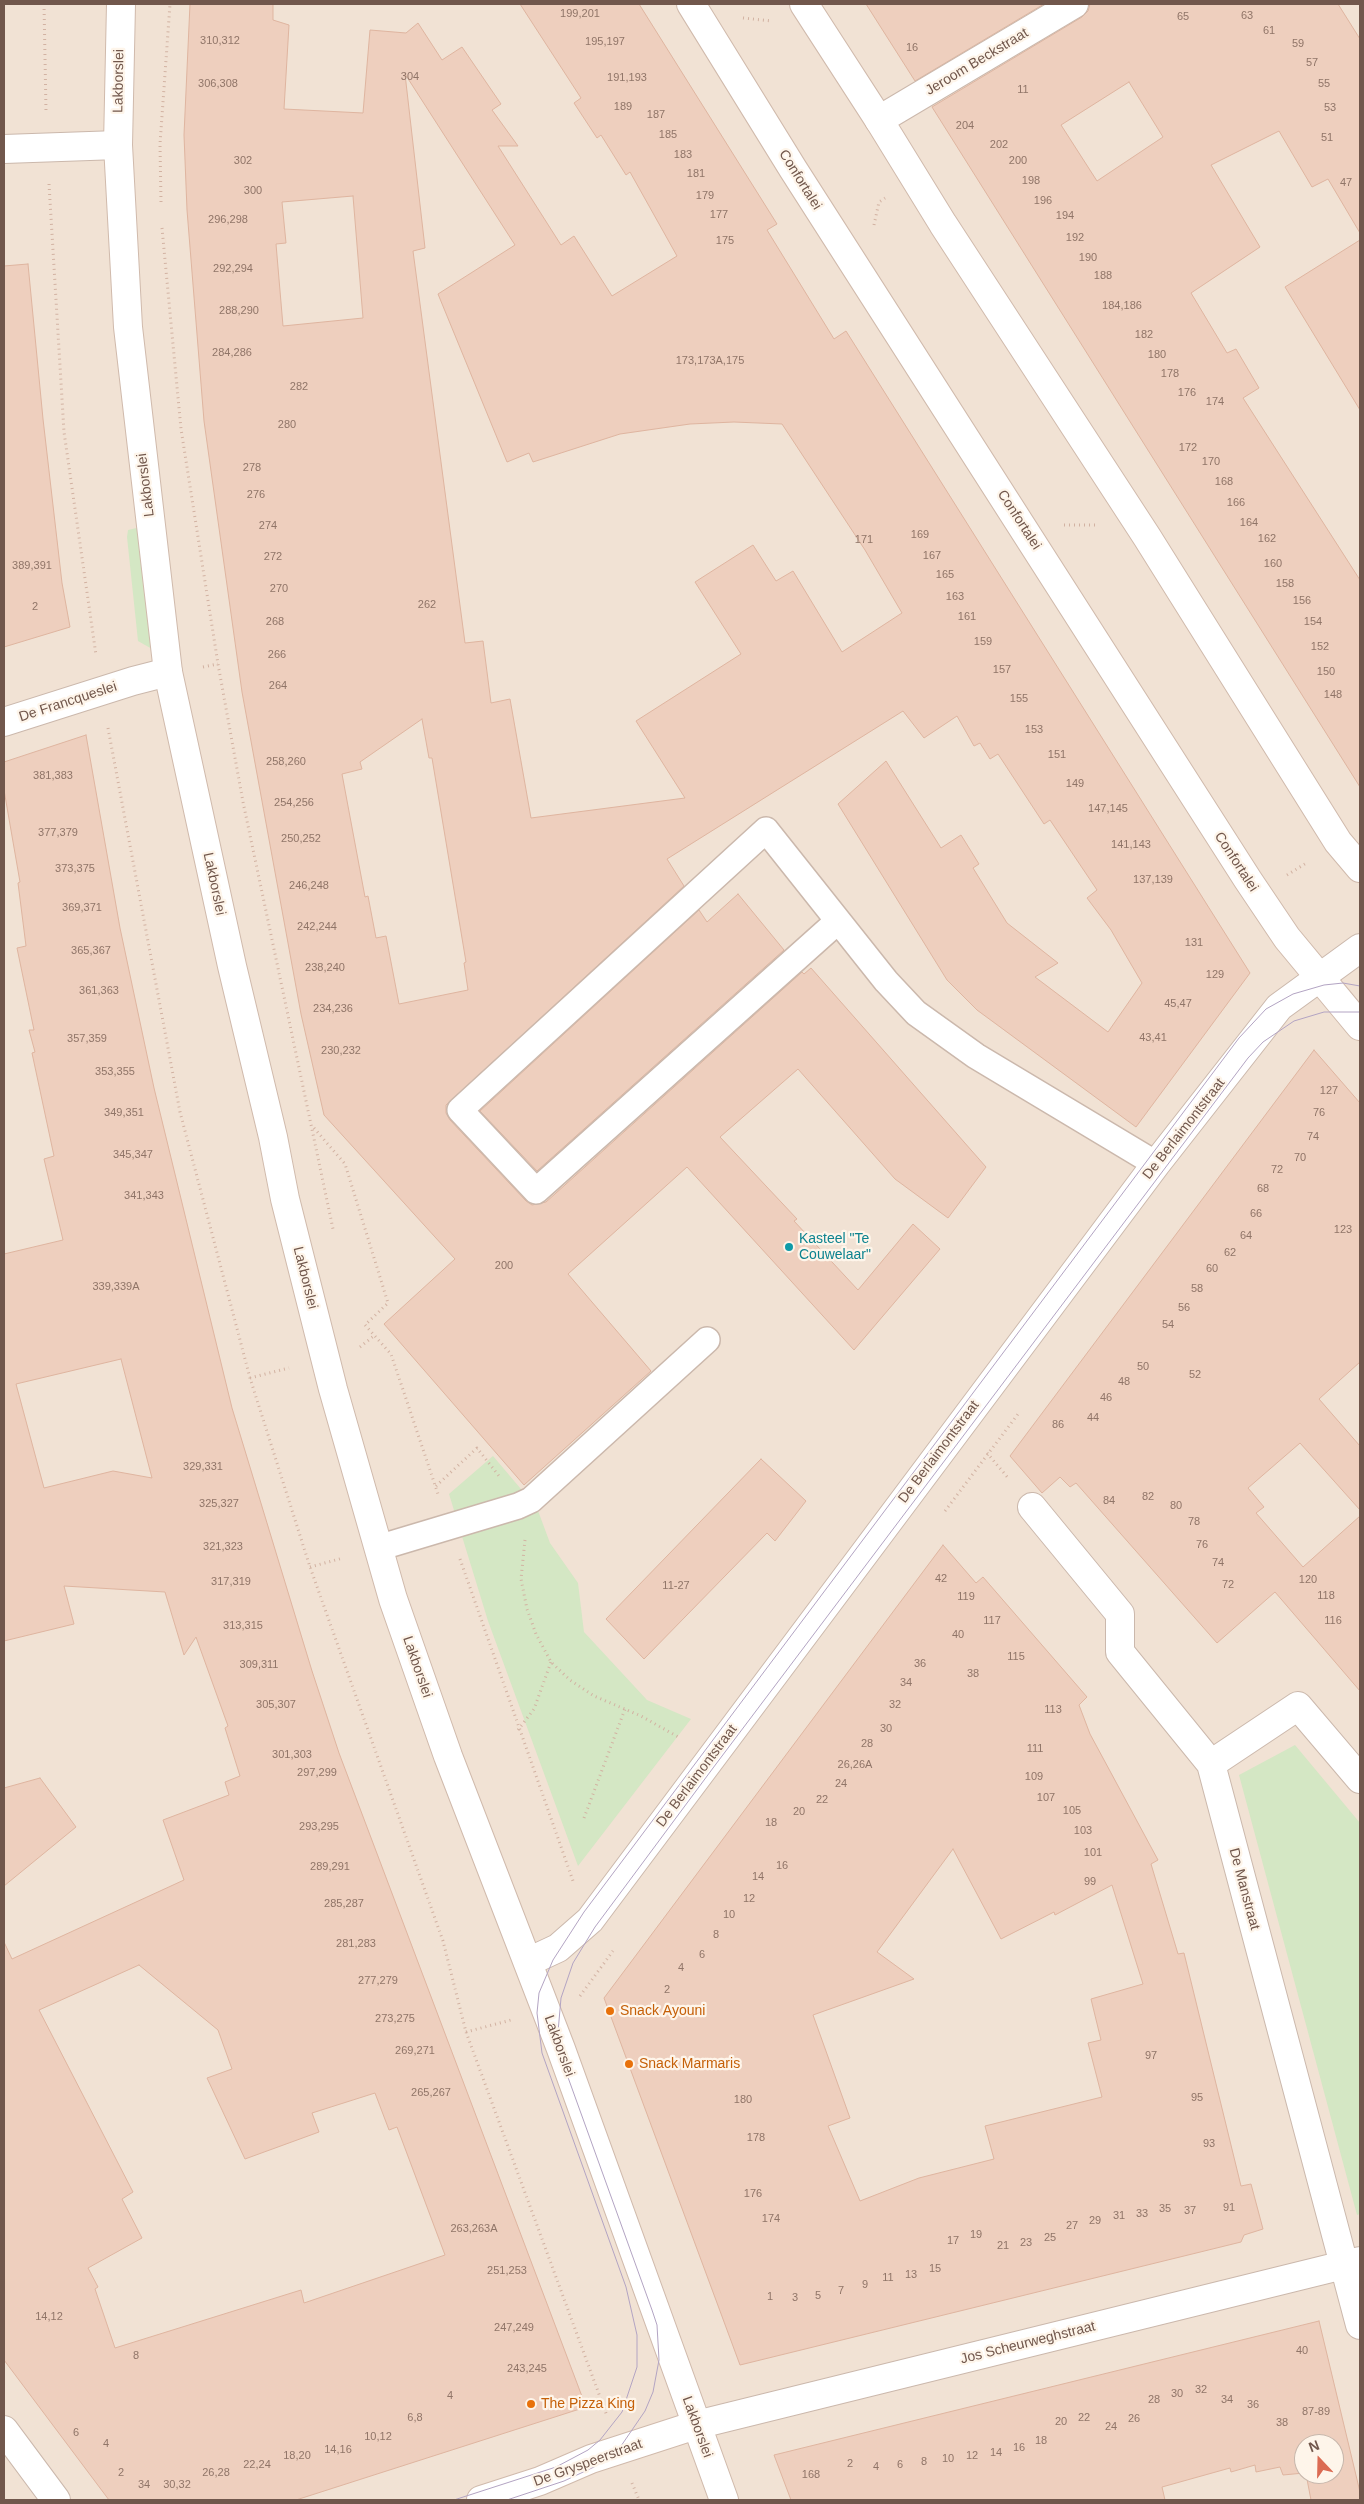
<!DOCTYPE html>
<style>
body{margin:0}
#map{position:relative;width:1364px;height:2504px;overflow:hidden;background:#faf1e5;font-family:Arial,sans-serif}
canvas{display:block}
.frame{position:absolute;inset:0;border:5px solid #71574c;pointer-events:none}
.north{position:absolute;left:1294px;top:2434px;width:50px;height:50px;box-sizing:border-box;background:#fef5ea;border:1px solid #c6b6ab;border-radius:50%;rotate:339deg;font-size:14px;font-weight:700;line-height:20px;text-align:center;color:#71574c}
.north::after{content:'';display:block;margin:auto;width:18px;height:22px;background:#db6b53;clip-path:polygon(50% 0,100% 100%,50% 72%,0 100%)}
</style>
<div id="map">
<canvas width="1364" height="2504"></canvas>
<div class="frame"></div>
<div class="north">N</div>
</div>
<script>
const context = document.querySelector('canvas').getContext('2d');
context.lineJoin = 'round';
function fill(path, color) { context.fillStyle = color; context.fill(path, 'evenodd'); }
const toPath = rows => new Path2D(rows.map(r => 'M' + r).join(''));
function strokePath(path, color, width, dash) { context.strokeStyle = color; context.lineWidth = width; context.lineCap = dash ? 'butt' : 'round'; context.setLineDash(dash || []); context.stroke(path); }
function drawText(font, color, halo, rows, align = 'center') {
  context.font = font + ' Arial,sans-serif'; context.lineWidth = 4.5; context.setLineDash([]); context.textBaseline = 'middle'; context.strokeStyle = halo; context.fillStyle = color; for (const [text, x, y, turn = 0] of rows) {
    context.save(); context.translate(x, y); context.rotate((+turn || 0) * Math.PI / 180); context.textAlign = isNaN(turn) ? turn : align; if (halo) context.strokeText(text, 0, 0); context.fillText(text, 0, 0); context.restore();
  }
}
const residential = toPath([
 [4,4,1360,4,1360,2500,4,2500],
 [1304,2444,1334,2444,1334,2474,1304,2474]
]);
const green = toPath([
 [145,526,159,653,138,641,127,537,128,530],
 [493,1456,537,1508,550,1543,578,1583,584,1632,647,1700,691,1719,578,1866,488,1621,449,1494],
 [1295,1745,1360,1823,1360,2214,1357,2215,1239,1775]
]);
const building = toPath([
 [190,4,273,4,273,20,289,25,284,109,363,113,370,30,406,33,418,23,442,60,462,47,501,104,492,110,518,146,498,146,561,245,574,236,612,296,677,256,630,172,626,175,601,135,597,138,574,103,581,98,520,4,639,4,777,224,767,230,834,339,846,331,1250,973,1136,1127,977,1010,947,980,838,804,886,761,941,848,961,835,979,864,973,868,1007,923,1058,963,1035,977,1108,1032,1142,983,1111,930,1087,898,1097,890,1050,820,1044,824,998,754,990,759,980,743,974,746,957,716,924,738,903,711,667,859,684,886,446,1105,446,1113,450,1120,526,1201,532,1205,546,1202,802,972,804,974,811,968,986,1167,948,1218,895,1179,798,1069,720,1137,797,1219,794,1221,858,1290,913,1224,940,1249,854,1350,687,1167,568,1274,651,1371,524,1485,384,1324,455,1259,324,1115,301,1014,242,692,204,421,187,210,184,135,190,4],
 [405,74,515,245,438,294,507,462,529,453,533,462,620,434,690,424,734,422,782,424,865,550,902,613,842,652,793,571,776,581,753,545,695,582,741,654,636,721,685,798,531,818,510,699,491,703,483,641,465,643,413,251,425,248,405,74],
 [353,196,363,318,283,326,276,244,286,243,282,202,353,196],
 [422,719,429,758,432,758,466,962,464,963,468,990,399,1004,386,936,376,938,368,896,365,897,342,774,362,769,360,762,422,719],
 [866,4,1044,4,915,81,866,4],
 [1090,4,1338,4,1360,39,1360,233,1328,179,1312,187,1279,131,1211,165,1260,247,1191,293,1227,353,1236,349,1259,388,1243,398,1360,580,1360,787,932,107,1082,17,1088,11,1090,4],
 [1129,82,1163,137,1097,181,1061,125,1129,82],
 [1360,240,1360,410,1285,287,1360,240],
 [28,264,43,419,62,583,70,627,4,647,4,266,28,264],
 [86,735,120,928,154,1088,232,1408,312,1671,339,1753,586,2407,296,2500,109,2500,4,2360,4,1942,12,1959,184,1880,163,1820,229,1795,225,1782,240,1776,225,1728,228,1726,196,1637,184,1655,165,1592,64,1586,74,1624,4,1641,4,1254,63,1240,44,1159,54,1156,32,1053,35,1052,29,1030,34,1030,17,948,26,946,18,883,20,882,4,790,4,762,86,735],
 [121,1359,152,1478,113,1471,44,1488,16,1384,121,1359],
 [139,1965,218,2030,232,2069,207,2078,245,2159,319,2132,312,2113,375,2093,389,2130,397,2127,445,2255,304,2303,301,2290,115,2348,95,2289,98,2287,88,2268,142,2238,122,2199,133,2192,39,2010,139,1965],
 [738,894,784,950,537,1171,480,1111,699,910,707,922,738,894],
 [1314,1050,1360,1103,1360,1362,1319,1399,1360,1446,1360,1510,1300,1443,1248,1488,1264,1507,1256,1513,1303,1567,1360,1516,1360,1691,1275,1592,1217,1643,1076,1483,1070,1487,1060,1477,1042,1493,1010,1456,1314,1050],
 [761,1459,806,1501,775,1541,767,1533,644,1659,606,1619,761,1459],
 [943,1545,976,1583,983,1577,1087,1697,1079,1705,1090,1734,1158,1860,1151,1864,1178,1954,1184,1953,1241,2186,1251,2184,1263,2229,1244,2235,1241,2242,740,2365,604,1998,943,1545],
 [953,1849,1001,1939,1054,1912,1055,1915,1112,1885,1143,1984,1091,1999,1101,2040,1088,2043,1102,2097,985,2126,994,2159,919,2178,860,2201,828,2126,850,2118,813,2015,914,1979,877,1952,953,1849],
 [40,1778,76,1827,4,1886,4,1788,40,1778],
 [1319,2321,1360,2492,1360,2500,1311,2500,1306,2474,1334,2474,1334,2444,1304,2444,1304,2473,1283,2475,1280,2467,1256,2472,1255,2465,1231,2472,1230,2468,1162,2487,1165,2500,791,2500,774,2455,1319,2321]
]);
const path = toPath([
 [44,4,46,111],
 [743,18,772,21],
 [49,184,64,432,96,655],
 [161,202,160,144,170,4],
 [874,225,879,202,885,198],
 [162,228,181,429,218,664,243,802,333,1229],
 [1064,525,1095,525],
 [203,667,218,664],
 [108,728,180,1112,250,1378,310,1567,443,1941,466,2032,607,2416],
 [1287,875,1308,862],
 [314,1128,345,1164,388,1303,365,1325,391,1354,438,1494],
 [360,1347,375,1335],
 [250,1378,289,1368],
 [987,1453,1009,1479],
 [436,1486,477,1448,499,1476],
 [945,1511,1018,1414],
 [525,1540,521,1579,527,1609,536,1634,551,1662,570,1680,594,1696,641,1716,680,1738],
 [460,1559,573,1881],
 [310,1567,343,1558],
 [518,1730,534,1709,551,1662],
 [584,1818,625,1709],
 [580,1996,613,1951],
 [466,2032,511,2020],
 [632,2483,639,2500]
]);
const lane = toPath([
 [838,921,536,1191,460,1110,766,830,886,981,916,1013,976,1056,1156,1164],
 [378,1548,518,1506,531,1500,707,1340]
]);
const street = toPath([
 [879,120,1074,4],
 [4,149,118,145],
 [4,722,133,681,168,672],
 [1032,1507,1120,1614,1120,1652,1211,1764,1360,2325],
 [1211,1764,1298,1706,1360,1779],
 [528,1962,558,1948,590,1920,1156,1164,1279,1007,1360,948],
 [696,2425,1360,2261],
 [4,2430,56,2500]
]);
const secondary = toPath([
 [121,4,118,145,128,327,168,672,232,966,273,1137,285,1199,333,1389,393,1599,448,1756,561,2049,724,2500],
 [691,4,793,169,1248,880,1287,938,1360,1026],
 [804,4,879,120,943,224,1147,537,1338,842,1360,868],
 [481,2500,540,2481,591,2459,696,2425]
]);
const tram = toPath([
 [454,2500,556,2467,588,2450,600,2440,622,2412,637,2367,637,2335,626,2287,542,2053,537,2013,539,1993,553,1960,584,1912,1239,1038,1266,1009,1293,994,1324,985,1343,983,1360,986],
 [507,2500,564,2481,594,2467,607,2459,621,2446,645,2411,653,2392,659,2360,657,2325,652,2310,561,2058,558,2032,561,1998,573,1963,595,1927,716,1764,1248,1058,1263,1042,1294,1021,1324,1012,1360,1012]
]);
const markers = [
 [789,1247,5,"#0f9aa8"],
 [610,2011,5,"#e8710a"],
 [629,2064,5,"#e8710a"],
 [531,2404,5,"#e8710a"]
];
const numberNames = [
 ["199,201",580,14],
 ["63",1247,16],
 ["65",1183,17],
 ["61",1269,31],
 ["310,312",220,41],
 ["195,197",605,42],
 ["59",1298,44],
 ["16",912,48],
 ["57",1312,63],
 ["304",410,77],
 ["191,193",627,78],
 ["306,308",218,84],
 ["55",1324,84],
 ["11",1023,90],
 ["189",623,107],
 ["53",1330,108],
 ["187",656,115],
 ["204",965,126],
 ["185",668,135],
 ["51",1327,138],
 ["202",999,145],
 ["183",683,155],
 ["302",243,161],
 ["200",1018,161],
 ["181",696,174],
 ["198",1031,181],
 ["47",1346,183],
 ["300",253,191],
 ["179",705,196],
 ["196",1043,201],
 ["177",719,215],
 ["194",1065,216],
 ["296,298",228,220],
 ["192",1075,238],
 ["175",725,241],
 ["190",1088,258],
 ["292,294",233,269],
 ["188",1103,276],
 ["184,186",1122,306],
 ["288,290",239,311],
 ["182",1144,335],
 ["284,286",232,353],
 ["180",1157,355],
 ["173,173A,175",710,361],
 ["178",1170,374],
 ["282",299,387],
 ["176",1187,393],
 ["174",1215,402],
 ["280",287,425],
 ["172",1188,448],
 ["170",1211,462],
 ["278",252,468],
 ["168",1224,482],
 ["276",256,495],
 ["166",1236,503],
 ["164",1249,523],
 ["274",268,526],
 ["169",920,535],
 ["162",1267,539],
 ["171",864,540],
 ["167",932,556],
 ["272",273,557],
 ["160",1273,564],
 ["389,391",32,566],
 ["165",945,575],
 ["158",1285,584],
 ["270",279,589],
 ["163",955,597],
 ["156",1302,601],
 ["262",427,605],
 ["2",35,607],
 ["161",967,617],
 ["268",275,622],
 ["154",1313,622],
 ["159",983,642],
 ["152",1320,647],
 ["266",277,655],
 ["157",1002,670],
 ["150",1326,672],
 ["264",278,686],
 ["148",1333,695],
 ["155",1019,699],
 ["153",1034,730],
 ["151",1057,755],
 ["258,260",286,762],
 ["381,383",53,776],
 ["149",1075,784],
 ["254,256",294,803],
 ["147,145",1108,809],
 ["377,379",58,833],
 ["250,252",301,839],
 ["141,143",1131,845],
 ["373,375",75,869],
 ["137,139",1153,880],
 ["246,248",309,886],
 ["369,371",82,908],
 ["242,244",317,927],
 ["131",1194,943],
 ["365,367",91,951],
 ["238,240",325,968],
 ["129",1215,975],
 ["361,363",99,991],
 ["45,47",1178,1004],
 ["234,236",333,1009],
 ["43,41",1153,1038],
 ["357,359",87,1039],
 ["230,232",341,1051],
 ["353,355",115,1072],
 ["127",1329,1091],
 ["349,351",124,1113],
 ["76",1319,1113],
 ["74",1313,1137],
 ["345,347",133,1155],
 ["70",1300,1158],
 ["72",1277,1170],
 ["68",1263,1189],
 ["341,343",144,1196],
 ["66",1256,1214],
 ["123",1343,1230],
 ["64",1246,1236],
 ["62",1230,1253],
 ["200",504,1266],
 ["60",1212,1269],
 ["339,339A",116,1287],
 ["58",1197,1289],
 ["56",1184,1308],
 ["54",1168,1325],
 ["50",1143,1367],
 ["52",1195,1375],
 ["48",1124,1382],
 ["46",1106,1398],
 ["44",1093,1418],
 ["86",1058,1425],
 ["329,331",203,1467],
 ["82",1148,1497],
 ["84",1109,1501],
 ["325,327",219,1504],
 ["80",1176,1506],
 ["78",1194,1522],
 ["76",1202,1545],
 ["321,323",223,1547],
 ["74",1218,1563],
 ["42",941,1579],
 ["120",1308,1580],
 ["317,319",231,1582],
 ["72",1228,1585],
 ["11-27",676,1586],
 ["118",1326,1596],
 ["119",966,1597],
 ["117",992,1621],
 ["116",1333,1621],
 ["313,315",243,1626],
 ["40",958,1635],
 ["115",1016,1657],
 ["36",920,1664],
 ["309,311",259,1665],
 ["38",973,1674],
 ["34",906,1683],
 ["305,307",276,1705],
 ["32",895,1705],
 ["113",1053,1710],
 ["30",886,1729],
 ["28",867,1744],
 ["111",1035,1749],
 ["301,303",292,1755],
 ["26,26A",855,1765],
 ["297,299",317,1773],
 ["109",1034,1777],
 ["24",841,1784],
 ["107",1046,1798],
 ["22",822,1800],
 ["105",1072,1811],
 ["20",799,1812],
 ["18",771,1823],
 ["293,295",319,1827],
 ["103",1083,1831],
 ["101",1093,1853],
 ["16",782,1866],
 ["289,291",330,1867],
 ["14",758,1877],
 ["99",1090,1882],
 ["12",749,1899],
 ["285,287",344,1904],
 ["10",729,1915],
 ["8",716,1935],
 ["281,283",356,1944],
 ["6",702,1955],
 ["4",681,1968],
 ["277,279",378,1981],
 ["2",667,1990],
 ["273,275",395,2019],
 ["269,271",415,2051],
 ["97",1151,2056],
 ["265,267",431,2093],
 ["95",1197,2098],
 ["180",743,2100],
 ["178",756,2138],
 ["93",1209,2144],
 ["176",753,2194],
 ["91",1229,2208],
 ["35",1165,2209],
 ["37",1190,2211],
 ["33",1142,2214],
 ["31",1119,2216],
 ["174",771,2219],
 ["29",1095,2221],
 ["27",1072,2226],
 ["263,263A",474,2229],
 ["19",976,2235],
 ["25",1050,2238],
 ["17",953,2241],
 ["23",1026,2243],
 ["21",1003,2246],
 ["15",935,2269],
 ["251,253",507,2271],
 ["13",911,2275],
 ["11",888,2278],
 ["9",865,2285],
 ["7",841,2291],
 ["5",818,2296],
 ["1",770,2297],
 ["3",795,2298],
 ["14,12",49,2317],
 ["247,249",514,2328],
 ["40",1302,2351],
 ["8",136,2356],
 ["243,245",527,2369],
 ["32",1201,2390],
 ["30",1177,2394],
 ["4",450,2396],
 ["28",1154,2400],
 ["34",1227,2400],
 ["36",1253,2405],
 ["87-89",1316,2412],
 ["6,8",415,2418],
 ["22",1084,2418],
 ["26",1134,2419],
 ["20",1061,2422],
 ["38",1282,2423],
 ["24",1111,2427],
 ["6",76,2433],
 ["10,12",378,2437],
 ["18",1041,2441],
 ["4",106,2444],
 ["16",1019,2448],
 ["14,16",338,2450],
 ["14",996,2453],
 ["18,20",297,2456],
 ["12",972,2456],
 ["10",948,2459],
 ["8",924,2462],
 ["2",850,2464],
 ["22,24",257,2465],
 ["6",900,2465],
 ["4",876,2467],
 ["2",121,2473],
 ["26,28",216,2473],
 ["168",811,2475],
 ["34",144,2485],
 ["30,32",177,2485]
];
const streetNames = [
 ["Jeroom Beckstraat",977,62,-31],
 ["Lakborslei",119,81,-89],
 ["Confortalei",800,180,58],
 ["Lakborslei",146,485,-97],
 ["Confortalei",1019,520,57],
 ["De Francqueslei",68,702,-18],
 ["Confortalei",1236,862,57],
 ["Lakborslei",214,884,78],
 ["De Berlaimontstraat",1184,1129,-52],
 ["Lakborslei",305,1278,76],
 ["De Berlaimontstraat",939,1452,-53],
 ["Lakborslei",417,1667,71],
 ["De Berlaimontstraat",697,1776,-53],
 ["De Manstraat",1244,1889,75],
 ["Lakborslei",559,2046,70],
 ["Jos Scheurweghstraat",1028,2343,-14],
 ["Lakborslei",697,2427,70],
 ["De Gryspeerstraat",588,2463,-20]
];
const cultureNames = [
 ["Kasteel \"Te",799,1239],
 ["Couwelaar\"",799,1255]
];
const foodNames = [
 ["Snack Ayouni",620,2011],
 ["Snack Marmaris",639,2064],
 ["The Pizza King",541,2404]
];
fill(residential, '#f1e2d4');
fill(green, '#d4e7c4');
fill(building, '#eecfbe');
strokePath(building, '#dfb5a0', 1);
strokePath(lane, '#cbb8ac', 28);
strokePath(street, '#cbb8ac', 30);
strokePath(secondary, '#d0baac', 30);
strokePath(path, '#d2b2a2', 3, [1, 4]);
strokePath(lane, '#fff', 25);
strokePath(street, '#fff', 28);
strokePath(secondary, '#fff', 28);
strokePath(tram, '#b3a4c3', 1);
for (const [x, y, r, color] of markers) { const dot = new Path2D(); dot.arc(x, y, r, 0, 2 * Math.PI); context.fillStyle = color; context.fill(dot); strokePath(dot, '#fef5ea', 2); }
drawText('11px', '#907568', null, numberNames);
drawText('14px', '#71574c', '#fef5ea', streetNames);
drawText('14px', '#0d838f', '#fef5ea', cultureNames, 'left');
drawText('14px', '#c56008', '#fef5ea', foodNames, 'left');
</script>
